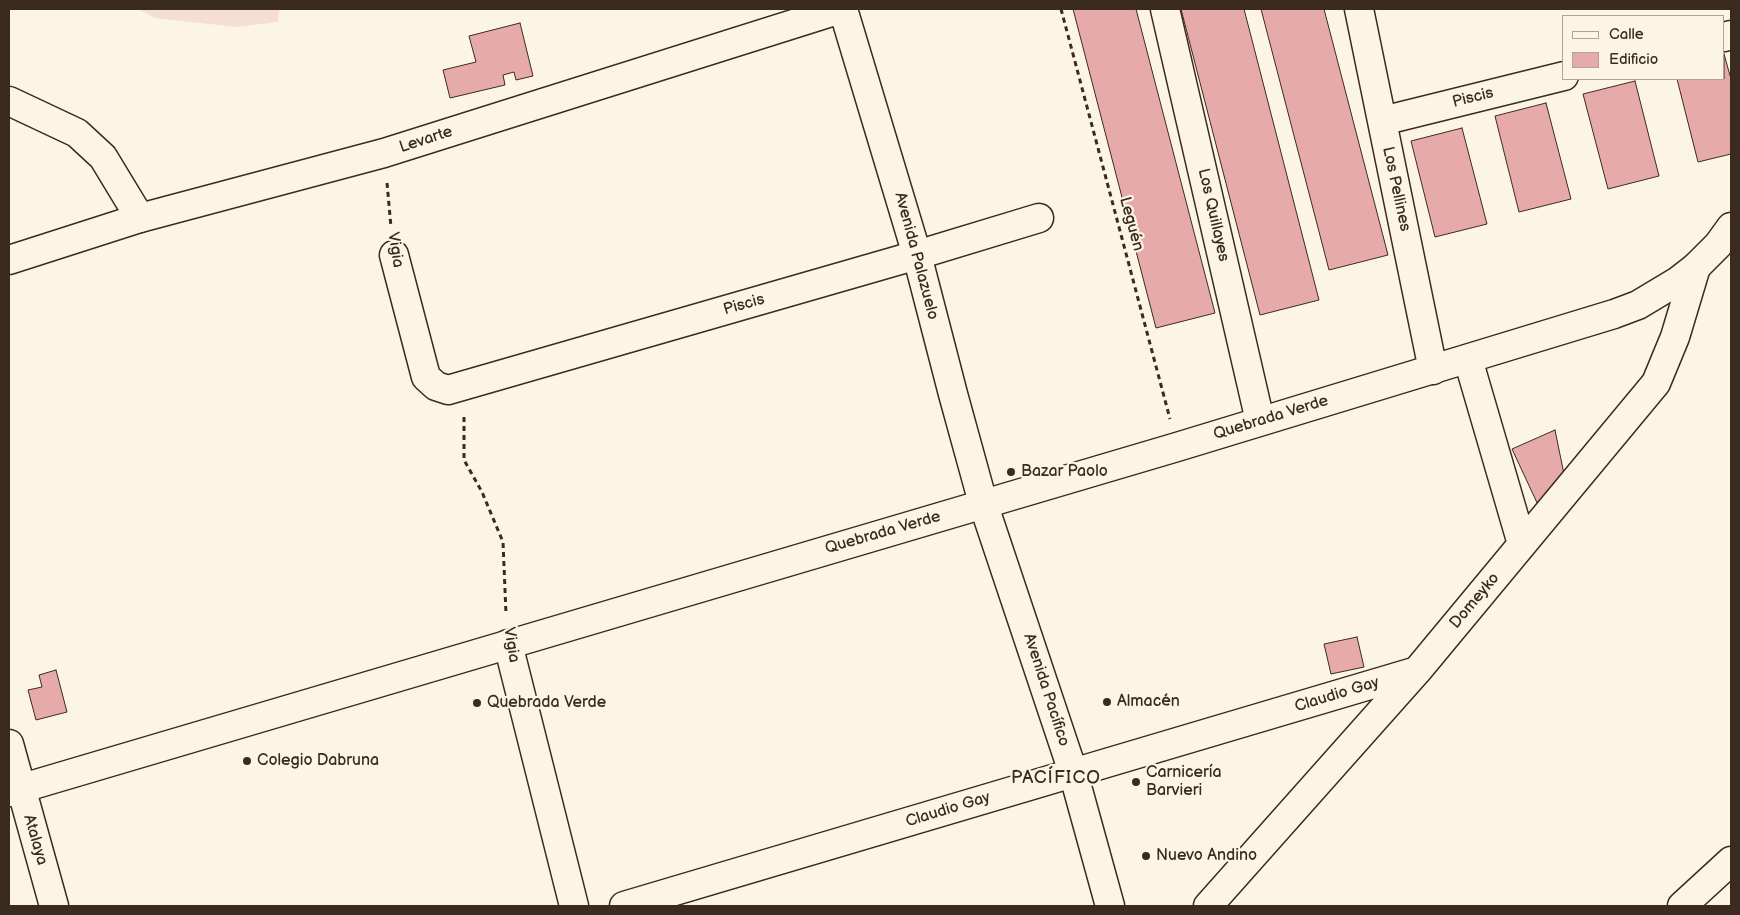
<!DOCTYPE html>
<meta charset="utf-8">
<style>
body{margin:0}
#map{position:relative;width:1740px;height:915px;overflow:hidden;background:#fcf5e5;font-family:"Balsamiq Sans",sans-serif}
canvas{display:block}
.frame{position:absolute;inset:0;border:10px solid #3b2a1e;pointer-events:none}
.legend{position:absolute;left:1562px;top:15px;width:162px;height:65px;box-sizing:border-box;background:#fcf5e5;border:1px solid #afa495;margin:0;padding:6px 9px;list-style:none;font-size:15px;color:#3b2a1e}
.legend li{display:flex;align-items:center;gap:10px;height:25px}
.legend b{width:25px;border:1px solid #afa495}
</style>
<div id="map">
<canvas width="1740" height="915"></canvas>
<div class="frame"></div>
<ul class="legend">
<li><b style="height:6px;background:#fcf5e5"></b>Calle</li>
<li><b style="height:14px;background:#e6aba9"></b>Edificio</li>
</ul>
</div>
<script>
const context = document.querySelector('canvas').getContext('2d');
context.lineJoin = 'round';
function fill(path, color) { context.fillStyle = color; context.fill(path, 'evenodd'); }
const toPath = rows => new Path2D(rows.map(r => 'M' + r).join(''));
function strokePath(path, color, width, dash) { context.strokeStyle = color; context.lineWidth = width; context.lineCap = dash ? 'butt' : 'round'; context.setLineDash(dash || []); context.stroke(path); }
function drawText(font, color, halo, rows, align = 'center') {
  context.font = font + ' "Balsamiq Sans",sans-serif'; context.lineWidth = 4.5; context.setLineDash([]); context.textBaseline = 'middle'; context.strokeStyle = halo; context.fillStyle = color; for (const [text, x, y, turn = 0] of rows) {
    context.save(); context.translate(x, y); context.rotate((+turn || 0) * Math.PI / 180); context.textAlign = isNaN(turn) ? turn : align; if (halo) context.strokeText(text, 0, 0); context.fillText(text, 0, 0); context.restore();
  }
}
const built = toPath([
 [138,9,279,9,278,22,237,27,155,18]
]);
const building = toPath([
 [1073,9,1136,9,1215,313,1156,328,1073,9],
 [1181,9,1244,9,1319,300,1260,315,1181,9],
 [1261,9,1324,9,1388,255,1329,270,1261,9],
 [520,23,533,76,516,80,514,72,503,75,505,85,450,98,443,70,476,62,469,36,520,23],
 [1724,54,1731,79,1731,154,1698,162,1677,79,1724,79,1724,54],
 [1635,81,1659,176,1608,189,1583,94,1635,81],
 [1546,103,1571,199,1519,212,1495,116,1546,103],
 [1462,128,1487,224,1435,237,1411,141,1462,128],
 [1555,430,1565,479,1539,507,1512,449,1555,430],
 [1357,637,1364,667,1331,674,1324,644,1357,637],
 [56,670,67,712,36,720,28,690,42,687,39,675,56,670]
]);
const path = toPath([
 [1061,9,1170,419],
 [387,183,391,227],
 [464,417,464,460,482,492,503,542,506,614]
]);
const street = toPath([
 [1165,9,1260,421],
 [1359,9,1433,370],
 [1724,37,1731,35],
 [1382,121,1564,76],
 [394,255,426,377,436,386,448,390,917,255,1039,218],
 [9,260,140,218],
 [1468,359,1522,544],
 [508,644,574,906],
 [9,744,54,906],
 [624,906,1417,671],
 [1208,906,1417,671,1656,383,1675,337,1696,267],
 [1682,906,1731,861]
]);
const secondary = toPath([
 [843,9,917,255,953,394,983,503,1073,772,1110,906],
 [9,101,77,133,103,157,140,218,384,153,841,9]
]);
const primary = toPath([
 [9,792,1177,447,1614,314,1638,305,1678,281,1696,267,1718,245,1731,227]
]);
const markers = [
 [1011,472,5,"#3b2a1e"],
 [1107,702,5,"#3b2a1e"],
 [477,703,5,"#3b2a1e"],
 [247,761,5,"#3b2a1e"],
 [1136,782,5,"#3b2a1e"],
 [1146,856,5,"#3b2a1e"]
];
const streetNames = [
 ["Piscis",1473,98,-14],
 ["Levarte",426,140,-18],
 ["Los Pellines",1396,189,78],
 ["Los Quillayes",1213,215,77],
 ["Leguén",1131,224,75],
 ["Vigia",395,250,81],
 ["Avenida Palazuelo",916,256,75],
 ["Piscis",744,305,-16],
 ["Quebrada Verde",1271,418,-17],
 ["Quebrada Verde",883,533,-16],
 ["Domeyko",1475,601,-50],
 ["Vigia",511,645,81],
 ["Avenida Pacífico",1046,690,72],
 ["Claudio Gay",1337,695,-17],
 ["Claudio Gay",948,810,-17],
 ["Atalaya",35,840,74]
];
const poiNames = [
 ["Bazar Paolo",1021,472],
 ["Almacén",1117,702],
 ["Quebrada Verde",487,703],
 ["Colegio Dabruna",257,761],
 ["Carnicería",1146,773],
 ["Barvieri",1146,791],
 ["Nuevo Andino",1156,856]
];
const neighbourhoodNames = [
 ["PACÍFICO",1056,778]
];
fill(built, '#f5dfd3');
fill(building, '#e6aba9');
strokePath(building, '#3b2a1e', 1);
strokePath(street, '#3b2a1e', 31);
strokePath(secondary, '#3b2a1e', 31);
strokePath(primary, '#3b2a1e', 31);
strokePath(path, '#3b2a1e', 3, [5, 4]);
strokePath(street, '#fcf5e5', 28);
strokePath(secondary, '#fcf5e5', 28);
strokePath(primary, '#fcf5e5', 28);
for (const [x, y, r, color] of markers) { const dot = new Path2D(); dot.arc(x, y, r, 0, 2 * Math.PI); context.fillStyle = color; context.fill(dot); strokePath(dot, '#fcf5e5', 2); }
drawText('16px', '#3b2a1e', '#fcf5e5', streetNames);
drawText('16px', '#3b2a1e', '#fcf5e5', poiNames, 'left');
context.letterSpacing = '1px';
drawText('18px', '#3b2a1e', '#fcf5e5', neighbourhoodNames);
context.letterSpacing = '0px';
</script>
